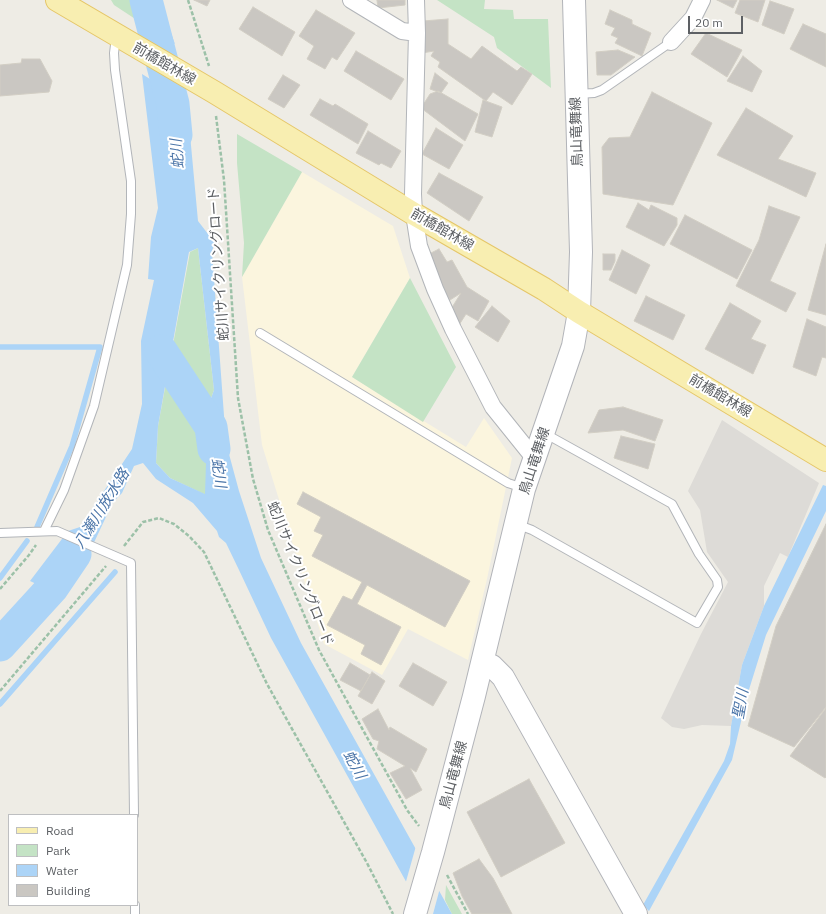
<!DOCTYPE html>
<meta charset="utf-8">
<style>
body{margin:0}
#map{position:relative;width:826px;height:914px;overflow:hidden;background:#eeece5;font-family:"IBM Plex Sans",sans-serif}
canvas{display:block}
.legend{position:absolute;left:8px;top:814px;width:130px;height:92px;box-sizing:border-box;background:#fff;border:1px solid #bebfc1;margin:0;padding:5px 7px;list-style:none;font-size:12px;color:#5d6064}
.legend li{display:flex;align-items:center;gap:8px;height:20px}
.legend b{width:20px;border:1px solid #bebfc1}
.scale{position:absolute;left:688px;top:16px;width:55px;height:18px;box-sizing:border-box;border:2px solid #5d6064;border-top:0;padding-left:5px;font-size:12px;line-height:14px;white-space:nowrap;color:#5d6064;-webkit-text-stroke:3px #fff;paint-order:stroke}
</style>
<div id="map">
<canvas width="826" height="914"></canvas>
<ul class="legend">
<li><b style="height:5px;background:#f8eeb1"></b>Road</li>
<li><b style="height:11px;background:#c4e3c5"></b>Park</li>
<li><b style="height:11px;background:#acd4f7"></b>Water</li>
<li><b style="height:11px;background:#cac7c2"></b>Building</li>
</ul>
<div class="scale">20 m</div>
</div>
<script>
const context = document.querySelector('canvas').getContext('2d');
context.lineJoin = 'round';
function fill(path, color) { context.fillStyle = color; context.fill(path, 'evenodd'); }
const toPath = rows => new Path2D(rows.map(r => 'M' + r).join(''));
function strokePath(path, color, width, dash) { context.strokeStyle = color; context.lineWidth = width; context.lineCap = dash ? 'butt' : 'round'; context.setLineDash(dash || []); context.stroke(path); }
function drawText(font, color, halo, rows, align = 'center') {
  context.font = font + ' "IBM Plex Sans","Noto Sans JP",sans-serif'; context.lineWidth = 4; context.setLineDash([]); context.textBaseline = 'middle'; context.strokeStyle = halo; context.fillStyle = color; for (const [text, x, y, turn = 0] of rows) {
    context.save(); context.translate(x, y); context.rotate((+turn || 0) * Math.PI / 180); context.textAlign = isNaN(turn) ? turn : align; if (halo) context.strokeText(text, 0, 0); context.fillText(text, 0, 0); context.restore();
  }
}
const commercial = toPath([
 [302,172,393,226,410,278,352,377,466,447,484,418,512,458,487,579,468,660,408,629,382,675,324,644,262,445,242,277]
]);
const industrial = toPath([
 [722,420,819,483,788,557,780,553,764,586,764,606,742,665,731,726,702,725,684,729,672,727,661,718,701,634,728,582,707,552,700,510,688,491]
]);
const green = toPath([
 [111,0,142,0,152,30,114,5],
 [437,0,485,0,484,9,513,10,514,19,548,19,551,88,497,48,494,37],
 [237,134,302,172,242,277,244,243,237,163],
 [198,248,214,390,209,404,199,409,207,433,206,495,170,478,156,463,158,426,190,252],
 [410,278,456,367,423,422,352,377],
 [446,885,462,914,452,914,445,900]
]);
const water = toPath([
 [142,0,159,0,175,44,152,30],
 [142,74,187,102,198,221,215,243,212,251,226,443,239,491,261,558,301,643,452,914,424,914,271,638,239,570,226,543,219,537,217,531,193,503,156,479,143,463,134,466,122,493,113,502,90,551,58,594,30,581,68,531,80,527,132,449,142,404,141,341,154,280,148,279,151,237,158,208],
 [198,248,214,390,209,404,199,409,207,433,205,494,170,478,156,463,158,426,189,252],
 [823,485,826,486,826,511,766,635,747,696,732,760,649,911,643,905,724,761,730,744,731,726,742,665,764,606]
]);
const pier = toPath([
 [416,846,440,888,433,914,422,914,405,885]
]);
const stream = toPath([
 [0,347,100,347,72,446,37,527],
 [0,578,27,541],
 [0,704,115,572]
]);
const river = toPath([
 [146,0,173,104,176,135],
 [161,351,211,427,214,449],
 [0,645,52,588,75,554]
]);
const building = toPath([
 [194,0,210,0,207,6,194,0],
 [377,0,405,0,405,5,378,8,377,0],
 [717,0,737,0,733,8,717,0],
 [740,0,765,0,758,22,735,13,740,0],
 [770,1,794,9,784,34,762,25,770,1],
 [253,7,295,32,282,56,239,29,253,7],
 [316,10,355,33,337,60,332,57,325,69,307,59,314,46,299,36,316,10],
 [610,10,632,20,632,24,651,33,642,56,615,43,618,38,611,35,615,28,605,24,610,10],
 [448,19,448,44,471,59,482,46,517,71,521,67,532,74,512,105,493,92,486,101,438,67,440,62,431,56,434,51,422,53,423,21,448,19],
 [803,24,826,34,826,67,790,49,803,24],
 [706,33,742,50,727,77,691,54,706,33],
 [618,50,635,57,611,75,597,75,596,52,618,50],
 [356,51,404,79,391,100,344,71,356,51],
 [743,56,762,71,752,92,727,81,743,56],
 [22,59,40,59,52,81,49,92,0,96,0,65,21,63,22,59],
 [435,73,448,83,441,93,430,89,435,73],
 [283,75,300,85,284,108,268,99,283,75],
 [438,91,478,114,465,141,421,108,430,94,438,91],
 [652,92,712,123,673,205,603,194,602,147,609,138,630,137,652,92],
 [320,99,333,106,335,104,368,124,358,144,310,115,320,99],
 [483,100,502,107,492,137,475,132,483,100],
 [746,108,793,136,778,159,816,173,806,197,717,155,746,108],
 [436,128,463,145,449,169,422,154,436,128],
 [368,131,401,151,391,168,381,163,379,165,356,153,368,131],
 [439,173,483,197,469,221,427,193,439,173],
 [638,203,649,210,651,205,677,218,677,225,664,246,626,227,638,203],
 [769,206,800,217,770,281,796,293,786,312,736,286,759,240,769,206],
 [685,215,752,250,737,279,670,244,685,215],
 [826,244,826,315,808,310,826,244],
 [439,249,447,262,452,260,467,287,489,301,478,321,466,314,459,325,451,309,461,293,450,300,433,271,429,254,439,249],
 [622,250,650,265,636,294,609,280,622,250],
 [603,254,615,254,615,261,611,270,603,270,603,254],
 [646,296,685,315,673,340,634,321,646,296],
 [730,303,761,321,751,339,766,345,753,374,705,349,730,303],
 [492,306,510,321,498,342,475,327,492,306],
 [807,319,826,327,826,358,822,357,816,376,793,367,807,319],
 [623,407,663,420,655,441,623,430,588,433,599,410,623,407],
 [621,436,655,444,648,469,614,458,621,436],
 [303,492,470,581,445,627,367,585,357,604,401,627,381,665,361,654,365,645,327,625,343,596,352,600,362,582,312,556,323,535,314,531,321,517,297,504,303,492],
 [826,524,826,707,794,747,748,726,776,626,826,524],
 [350,663,370,675,361,691,340,680,350,663],
 [413,663,447,682,433,706,399,686,413,663],
 [372,672,385,681,372,704,358,696,372,672],
 [826,708,826,777,825,778,790,756,826,708],
 [378,709,389,730,390,727,427,749,416,772,410,768,422,790,406,799,390,773,405,766,377,749,379,741,373,739,362,719,378,709],
 [529,779,565,843,501,877,467,812,529,779],
 [479,859,493,878,512,914,472,914,462,896,453,873,479,859]
]);
const path = toPath([
 [188,0,209,66],
 [216,116,224,180,238,398,253,479,268,530,319,650,407,810,419,826],
 [124,546,143,522,159,518,174,524,189,536,204,552,267,684,367,863,393,914],
 [0,589,29,555,36,545],
 [0,691,106,566],
 [447,875,468,914]
]);
const lane = toPath([
 [577,94,594,93,602,90,671,42],
 [260,333,508,483,523,488],
 [516,524,532,530,697,623,718,587,717,580,699,554,672,504,544,433],
 [44,531,64,490,94,406,127,265,131,214,131,181,115,70,114,53,116,37],
 [0,533,57,531,131,563,134,815],
 [135,905,135,914]
]);
const street = toPath([
 [351,0,402,31,417,33],
 [416,0,417,33,413,194,414,214,419,246,435,289,453,329,493,407,534,458],
 [671,42,693,18,702,0]
]);
const secondary = toPath([
 [483,662,492,666,503,677,636,914],
 [415,914,433,852,474,696,524,489,573,346,579,312,581,252,574,0]
]);
const primary = toPath([
 [57,0,214,92,414,214,544,289,579,312,826,460]
]);
const streetNames = [
 ["前橋館林線",164,64,30],
 ["鳥山竜舞線",577,132,-92],
 ["前橋館林線",442,230,30],
 ["蛇川サイクリングロード",219,264,-94],
 ["前橋館林線",720,396,31],
 ["鳥山竜舞線",535,461,-72],
 ["蛇川サイクリングロード",300,574,68],
 ["鳥山竜舞線",454,775,-75]
];
const waterNames = [
 ["蛇川",178,154,-95],
 ["蛇川",218,473,82],
 ["八瀬川放水路",102,509,-58],
 ["聖川",741,704,-80],
 ["蛇川",354,765,61]
];
fill(commercial, '#fbf5de');
fill(industrial, '#dddbd7');
fill(green, '#c4e3c5');
fill(water, '#acd4f7');
fill(pier, '#eeece5');
strokePath(stream, '#acd4f7', 5.5);
strokePath(river, '#acd4f7', 33);
fill(building, '#cac7c2');
strokePath(building, '#d2cec4', 1);
strokePath(lane, '#b2b5b9', 10);
strokePath(street, '#b2b5b9', 18);
strokePath(secondary, '#b2b4b9', 24);
strokePath(primary, '#e5c668', 24);
strokePath(path, '#9cc1a8', 2.5, [4, 2]);
strokePath(lane, '#fff', 8);
strokePath(street, '#fff', 16);
strokePath(secondary, '#fff', 22);
strokePath(primary, '#f8eeb1', 22);
drawText('14px', '#5d6064', '#fff', streetNames);
drawText('italic 15px', '#4b75a8', '#fff', waterNames);
</script>
